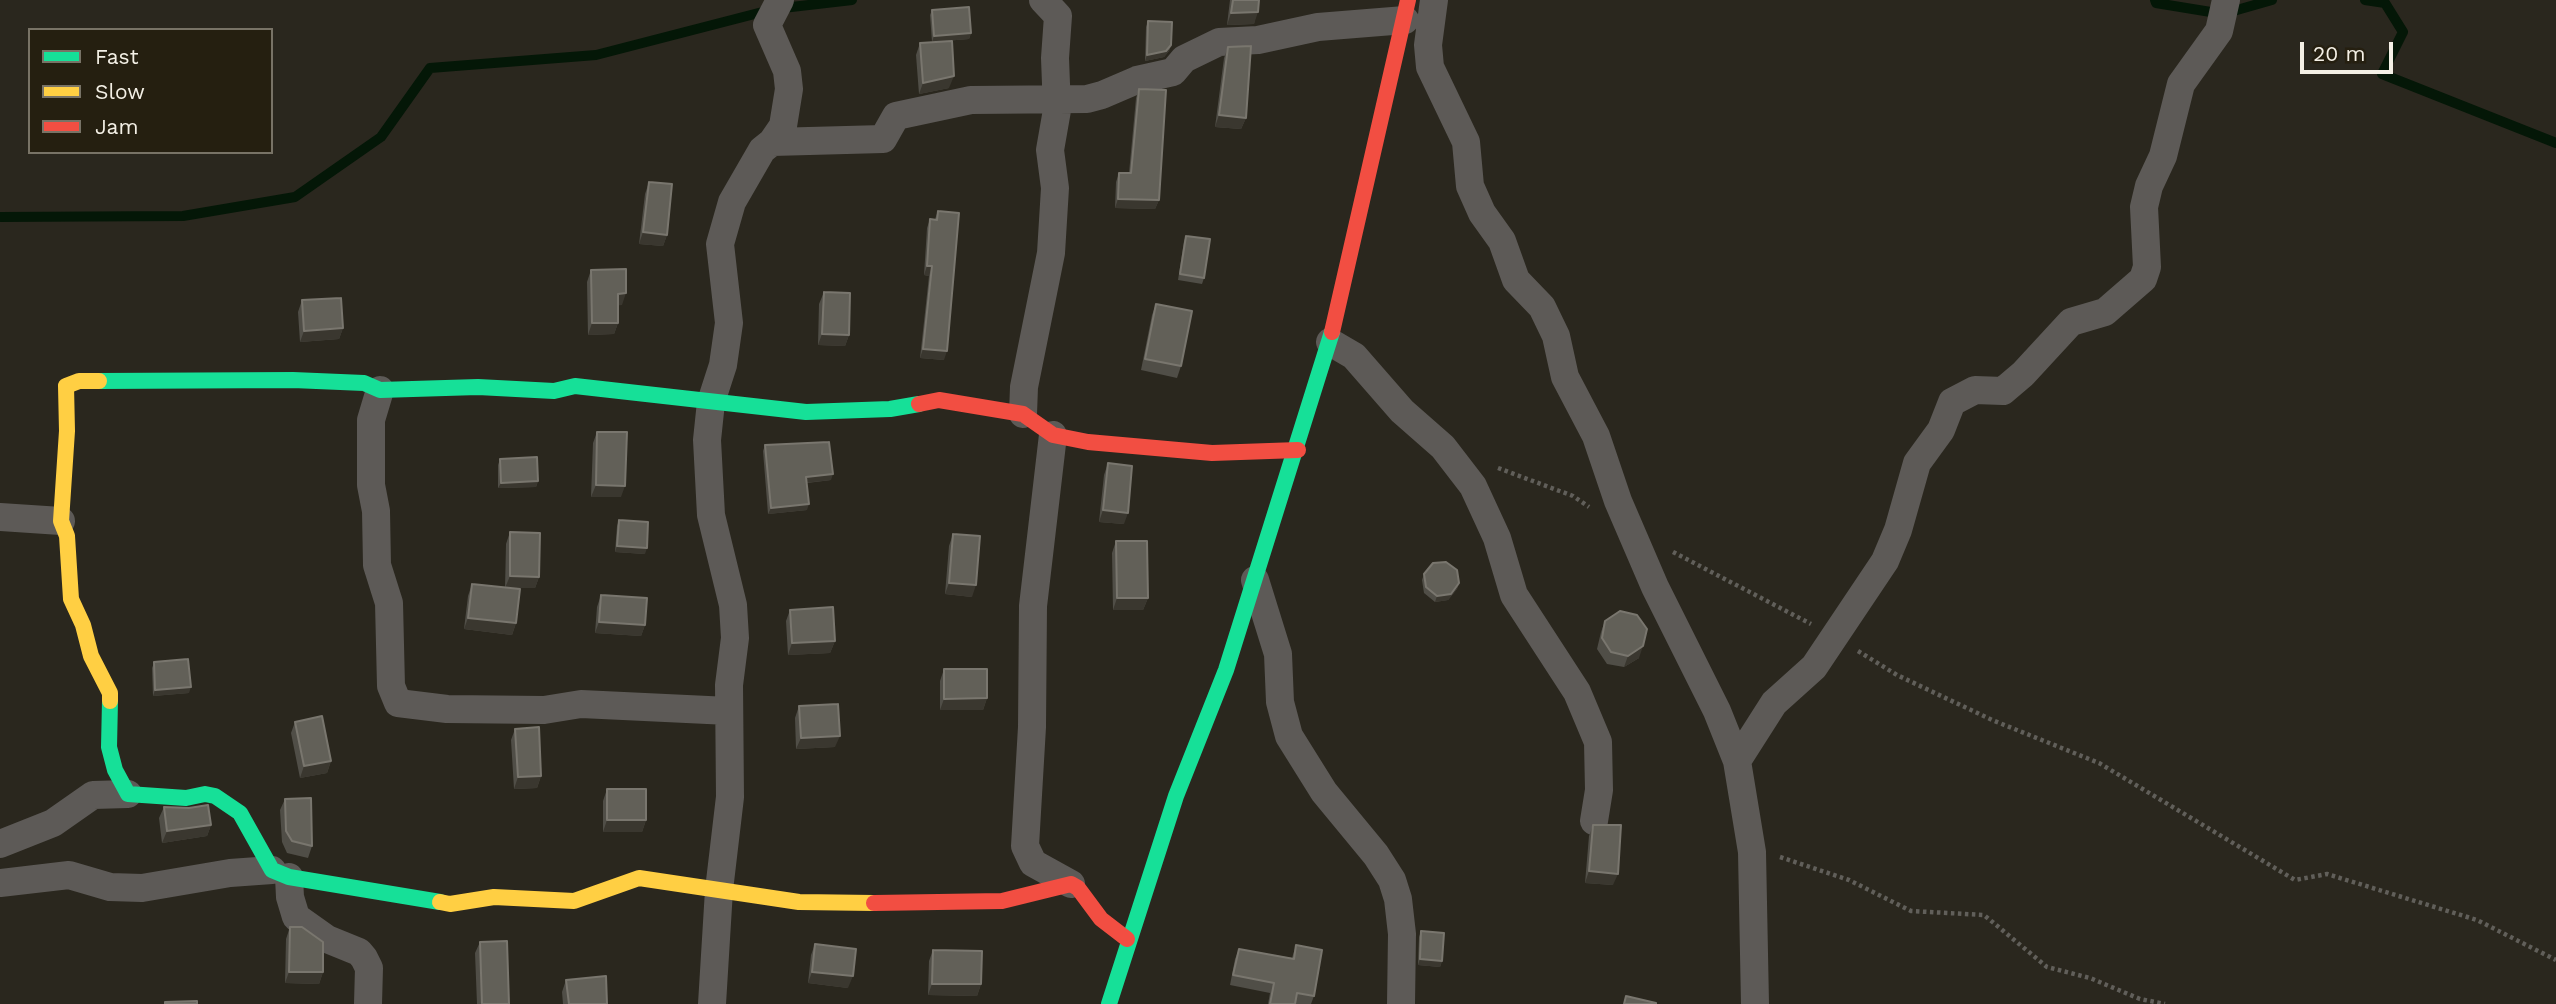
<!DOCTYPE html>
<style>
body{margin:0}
#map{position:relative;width:2556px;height:1004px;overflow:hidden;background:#2a271e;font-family:"Work Sans",sans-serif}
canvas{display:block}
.legend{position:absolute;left:28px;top:28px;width:245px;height:126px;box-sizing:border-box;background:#251f10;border:2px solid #787366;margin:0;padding:9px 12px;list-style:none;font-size:21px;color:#f4f0e6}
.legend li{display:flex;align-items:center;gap:14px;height:35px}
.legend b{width:35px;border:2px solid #787366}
.scale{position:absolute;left:2300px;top:42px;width:93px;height:32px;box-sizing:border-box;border:4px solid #f4f0e6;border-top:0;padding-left:9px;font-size:21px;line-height:24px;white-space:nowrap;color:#f4f0e6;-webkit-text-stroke:5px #251f10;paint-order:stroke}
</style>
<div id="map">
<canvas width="2556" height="1004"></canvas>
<ul class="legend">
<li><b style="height:9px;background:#16e098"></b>Fast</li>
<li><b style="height:9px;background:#ffcf43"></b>Slow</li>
<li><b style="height:9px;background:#f24e42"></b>Jam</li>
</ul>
<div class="scale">20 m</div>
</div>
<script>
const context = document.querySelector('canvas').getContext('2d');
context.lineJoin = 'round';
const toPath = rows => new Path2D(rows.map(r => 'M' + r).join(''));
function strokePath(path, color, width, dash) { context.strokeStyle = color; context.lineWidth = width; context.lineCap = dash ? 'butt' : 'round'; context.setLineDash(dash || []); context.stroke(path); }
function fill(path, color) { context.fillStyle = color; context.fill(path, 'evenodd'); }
const stream = toPath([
 [2155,0,2156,3,2223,14,2272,0],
 [2365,0,2385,3,2403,32,2382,74,2556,143],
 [0,217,183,216,295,197,381,137,430,68,596,55,774,9,852,0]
]);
const path = toPath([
 [1498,468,1573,496,1589,507],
 [1673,552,1811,624],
 [1858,651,1897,675,1992,720,2099,763,2295,880,2327,874,2477,920,2556,960],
 [1780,857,1849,880,1911,911,1984,915,2047,967,2090,978,2140,999,2165,1004]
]);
const street = toPath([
 [1434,0,1428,45,1430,67,1466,142,1470,186,1482,213,1502,241,1516,280,1542,307,1556,336,1565,377,1596,436,1618,501,1655,587,1717,711,1737,761,1752,852,1755,1004],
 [772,142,783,126,789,89,787,71,767,25,780,0],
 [1330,342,1354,356,1402,411,1443,447,1473,486,1497,538,1514,595,1577,692,1598,742,1599,790,1594,821],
 [380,390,371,420,371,485,376,511,377,565,389,603,391,686,398,703,447,709,544,710,581,704,729,711],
 [1023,414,1024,387,1051,253,1055,188,1050,150,1057,110,1055,58,1058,16,1043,0],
 [1053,435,1033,606,1032,727,1025,846,1033,863,1071,884],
 [0,517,61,521],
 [1255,580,1278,654,1280,702,1289,736,1324,792,1376,855,1392,880,1398,899,1402,934,1401,1004],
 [1737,761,1774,703,1814,667,1885,561,1898,530,1917,463,1941,430,1952,402,1975,390,2003,391,2023,374,2071,322,2105,312,2143,279,2147,267,2144,207,2149,186,2163,156,2181,84,2219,31,2226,0],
 [0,844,53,823,93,795,128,794],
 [289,877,290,897,296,917,327,939,359,952,364,958,369,968,368,1004],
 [0,883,69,875,110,887,142,888,230,873,272,870],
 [712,1004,719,890,730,797,729,685,735,638,733,605,711,515,707,440,711,402,723,365,729,323,720,244,732,202,762,150,772,142,883,139,896,116,971,100,1087,99,1102,95,1137,80,1173,72,1184,59,1219,42,1258,40,1318,27,1405,20]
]);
const fast = toPath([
 [99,381,293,380,364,383,380,390,478,387,554,391,575,386,806,412,890,409,919,404],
 [110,701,109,747,115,770,128,794,186,798,205,794,215,796,240,813,272,870,289,877,440,902],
 [1109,1004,1176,796,1226,670,1332,332]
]);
const slow = toPath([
 [99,381,79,381,66,386,67,431,61,521,67,536,71,599,83,625,91,656,110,693,110,701],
 [440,902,450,904,494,897,574,901,639,878,799,902,874,903]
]);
const jam = toPath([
 [1332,332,1408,0],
 [919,404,939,400,1023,414,1053,435,1088,442,1212,453,1298,450],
 [874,903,1002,901,1071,884,1078,888,1101,919,1127,939]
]);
const wall = toPath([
 [1230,0,1259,0,1254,24,1227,25],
 [932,10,971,33,969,39,932,42,930,15],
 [1148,21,1171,45,1169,51,1164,57,1145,61,1146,27],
 [920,43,949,88,919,94,916,55],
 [1228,47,1246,118,1241,129,1215,127,1224,58],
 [1139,89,1159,200,1155,209,1115,208,1116,182,1119,173,1129,173,1136,98],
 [649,182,667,235,663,246,639,244,645,194],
 [938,211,944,360,920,358,929,276,924,275,927,228,930,219,935,219],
 [1186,236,1204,278,1202,284,1178,280,1184,241],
 [591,270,622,305,618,305,618,323,614,334,588,335,587,282],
 [824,292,849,335,845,346,818,345,819,304],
 [302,300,343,328,339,339,300,342,298,312],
 [1156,304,1181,366,1177,378,1141,370,1152,315],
 [597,432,621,497,591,497,593,443],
 [765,445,831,480,807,483,807,510,768,514,763,451],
 [500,459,538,481,536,487,498,488,498,465],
 [1108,463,1124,524,1099,522,1104,475],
 [619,520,645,554,615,552,617,526],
 [510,532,539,577,535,588,505,588,516,623,512,635,464,629,468,596,472,584,505,588,506,544],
 [953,534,972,597,945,594,949,546],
 [1116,541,1148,598,1143,610,1113,610,1112,553],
 [1424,574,1459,583,1457,589,1448,600,1435,602,1424,593,1422,580],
 [601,595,645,625,641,636,595,633,597,607],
 [790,610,835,641,830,653,788,655,786,621],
 [1605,621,1639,658,1624,667,1607,664,1597,649,1601,632],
 [154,663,189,693,153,696,152,668],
 [944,669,987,698,983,710,940,710,940,681],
 [799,706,835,747,796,749,795,718],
 [295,722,331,761,327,773,300,778,291,733],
 [515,729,541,776,537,788,514,789,511,740],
 [607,789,646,820,642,832,603,832,603,801],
 [285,799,312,846,308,858,287,853,282,842,280,810],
 [164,807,211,825,207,836,162,843,159,818],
 [1593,825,1613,885,1585,883,1589,836],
 [290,927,323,972,319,984,285,983,286,939],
 [1421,931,1442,961,1440,967,1418,965,1419,937],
 [480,942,509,1004,477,1004,475,953],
 [815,944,848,988,808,983,811,955],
 [1296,945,1314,996,1311,1004,1268,1004,1270,993,1230,985,1235,959,1239,949,1292,958],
 [933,950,981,984,977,996,928,995,929,961],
 [566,980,607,1004,563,1004,562,992]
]);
const shadedWall = toPath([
 [1258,12,1254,24,1227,25,1231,13],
 [971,33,969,39,932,42,934,36],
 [1171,45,1169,51,1164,57,1145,61,1147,55],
 [954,76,949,88,919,94,923,83],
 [1219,115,1246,118,1241,129,1215,127],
 [1118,199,1159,200,1155,209,1115,208],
 [643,232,667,235,663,246,639,244],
 [927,266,932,266,929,276,924,275],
 [626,293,622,305,614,306,618,294],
 [592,323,618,323,614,334,588,335],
 [343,328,339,339,300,342,304,331],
 [822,334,849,335,845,346,818,345],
 [923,349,947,351,944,360,920,358],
 [833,474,831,480,804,483,806,477],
 [538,481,536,487,498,488,501,483],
 [596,485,625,486,621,497,591,497],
 [809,504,807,510,768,514,771,508],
 [1103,510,1128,513,1124,524,1099,522],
 [617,546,647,548,645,554,615,552],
 [510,576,539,577,535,588,505,588],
 [949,583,976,585,972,597,945,594],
 [1459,583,1457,589,1448,600,1435,602,1437,596],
 [1117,598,1148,598,1143,610,1113,610],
 [468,618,516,623,512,635,464,629],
 [599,622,645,625,641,636,595,633],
 [835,641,830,653,788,655,792,643],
 [1643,646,1639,658,1624,667,1628,656],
 [191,687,189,693,153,696,155,690],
 [987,698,983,710,940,710,944,699],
 [840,736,835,747,796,749,801,738],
 [331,761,327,773,300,778,304,766],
 [541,776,537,788,514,789,518,777],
 [607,820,646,820,642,832,603,832],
 [211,825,207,836,162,843,167,831],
 [1589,871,1618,874,1613,885,1585,883],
 [1420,959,1442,961,1440,967,1418,965],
 [289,972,323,972,319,984,285,983],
 [812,972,853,976,848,988,808,983],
 [932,984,981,984,977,996,928,995]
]);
const building = toPath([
 [1233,0,1259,0,1258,12,1231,13,1233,0],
 [969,7,971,33,934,36,932,10,969,7],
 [1148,21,1172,22,1171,45,1166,51,1147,55,1148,21],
 [952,41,954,76,923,83,920,43,952,41],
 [1251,46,1246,118,1219,115,1228,47,1251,46],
 [1139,89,1166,90,1159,200,1118,199,1119,173,1131,173,1139,89],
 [649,182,672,184,667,235,643,232,649,182],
 [938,211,959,213,947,351,923,349,932,266,927,266,930,219,937,220,938,211],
 [1186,236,1210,239,1204,278,1180,274,1186,236],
 [626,269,626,293,618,294,618,323,592,323,591,270,626,269],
 [824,292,850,293,849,335,822,334,824,292],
 [341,298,343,328,304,331,302,300,341,298],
 [1156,304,1192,311,1181,366,1145,359,1156,304],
 [597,432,627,432,625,486,596,485,597,432],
 [829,442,833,474,806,477,809,504,771,508,765,445,829,442],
 [537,457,538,481,501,483,500,459,537,457],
 [1108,463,1132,466,1128,513,1103,510,1108,463],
 [619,520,648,522,647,548,617,546,619,520],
 [510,532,540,533,539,577,510,576,510,532],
 [953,534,980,536,976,585,949,583,953,534],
 [1116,541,1147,541,1148,598,1117,598,1116,541],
 [1446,562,1457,570,1459,583,1451,594,1437,596,1426,587,1424,574,1433,563,1446,562],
 [472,584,520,589,516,623,468,618,472,584],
 [601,595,647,598,645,625,599,622,601,595],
 [833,607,835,641,792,643,790,610,833,607],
 [1620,611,1637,615,1647,629,1643,646,1628,656,1611,652,1602,638,1605,621,1620,611],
 [188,659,191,687,155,690,154,662,188,659],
 [944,669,987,669,987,698,944,699,944,669],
 [838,704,840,736,801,738,799,706,838,704],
 [322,716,331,761,304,766,295,722,322,716],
 [539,727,541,776,518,777,515,729,539,727],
 [607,789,646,789,646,820,607,820,607,789],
 [311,798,312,846,292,841,286,831,285,799,311,798],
 [208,805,211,825,167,831,164,807,189,808,208,805],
 [1593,825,1621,825,1618,874,1589,871,1593,825],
 [290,927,302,927,323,942,323,972,289,972,290,927],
 [1421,931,1444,933,1442,961,1420,959,1421,931],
 [507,941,509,1004,482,1004,480,942,507,941],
 [815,944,856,949,853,976,812,972,815,944],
 [1296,945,1322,950,1314,996,1297,993,1295,1004,1270,1004,1274,983,1233,975,1239,949,1294,959,1296,945],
 [933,950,982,951,981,984,932,984,933,950],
 [606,976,607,1004,569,1004,566,980,606,976],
 [1626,996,1656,1003,1656,1004,1624,1004,1626,996],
 [197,1001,197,1004,165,1004,165,1002,197,1001]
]);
strokePath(stream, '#041707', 10);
strokePath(path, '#615f5a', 4.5, [3.5, 3.5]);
strokePath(street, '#5d5a57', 28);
strokePath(fast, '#16e098', 16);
strokePath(slow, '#ffcf43', 16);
strokePath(jam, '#f24e42', 16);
fill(wall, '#504e47');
fill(shadedWall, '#3a372f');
fill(building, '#626058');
strokePath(building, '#79766e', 2);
</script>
